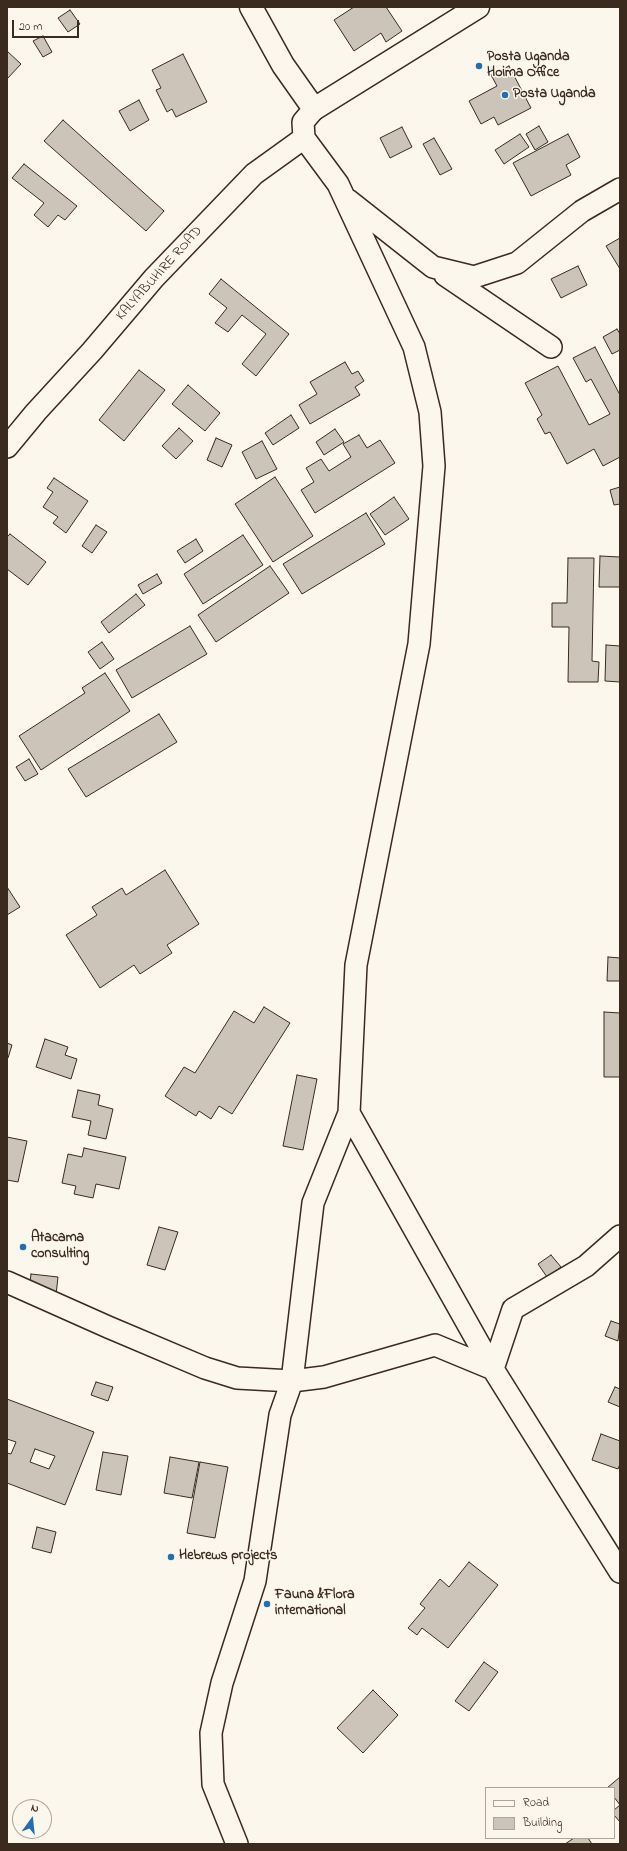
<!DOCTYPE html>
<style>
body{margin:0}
#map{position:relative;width:627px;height:1851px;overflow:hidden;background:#fbf7ec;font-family:"Indie Flower",sans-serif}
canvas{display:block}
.frame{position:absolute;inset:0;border:8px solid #3b2a1e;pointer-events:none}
.legend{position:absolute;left:485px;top:1787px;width:130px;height:52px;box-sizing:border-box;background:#fbf7ec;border:1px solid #aea59a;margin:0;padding:5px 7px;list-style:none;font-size:12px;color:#3b2a1e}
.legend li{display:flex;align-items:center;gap:8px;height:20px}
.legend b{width:20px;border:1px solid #aea59a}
.north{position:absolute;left:12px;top:1799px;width:40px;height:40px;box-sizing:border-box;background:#fbf7ec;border:1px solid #aea59a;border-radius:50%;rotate:15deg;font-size:11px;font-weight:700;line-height:16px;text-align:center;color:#3b2a1e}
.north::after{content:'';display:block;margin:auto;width:14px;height:18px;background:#1f6fb2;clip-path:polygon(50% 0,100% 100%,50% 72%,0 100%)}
.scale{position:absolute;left:12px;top:20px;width:67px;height:18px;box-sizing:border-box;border:2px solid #3b2a1e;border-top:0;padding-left:5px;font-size:12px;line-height:14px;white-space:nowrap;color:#3b2a1e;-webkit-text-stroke:3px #fbf7ec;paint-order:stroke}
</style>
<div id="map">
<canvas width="627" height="1851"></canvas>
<div class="frame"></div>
<ul class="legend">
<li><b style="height:5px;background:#fbf7ec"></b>Road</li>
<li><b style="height:11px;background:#ccc4b9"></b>Building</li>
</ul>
<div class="north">N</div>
<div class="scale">20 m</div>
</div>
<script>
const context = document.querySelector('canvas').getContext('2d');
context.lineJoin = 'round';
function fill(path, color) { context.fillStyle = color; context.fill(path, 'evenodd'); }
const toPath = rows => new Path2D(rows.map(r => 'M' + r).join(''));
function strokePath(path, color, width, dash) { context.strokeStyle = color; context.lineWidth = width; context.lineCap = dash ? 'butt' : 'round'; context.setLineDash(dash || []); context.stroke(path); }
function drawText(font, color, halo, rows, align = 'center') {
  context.font = font + ' "Indie Flower",sans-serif'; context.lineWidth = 3; context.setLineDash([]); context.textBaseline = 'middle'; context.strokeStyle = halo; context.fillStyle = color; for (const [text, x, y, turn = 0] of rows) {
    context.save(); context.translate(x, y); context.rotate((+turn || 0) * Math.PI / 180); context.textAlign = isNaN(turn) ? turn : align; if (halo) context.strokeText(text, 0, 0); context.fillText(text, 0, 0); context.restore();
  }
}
const building = toPath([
 [354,7,386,7,402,31,386,42,381,33,354,51,334,20,354,7],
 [70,10,80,24,68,32,58,18,70,10],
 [43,36,52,52,43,57,33,41,43,36],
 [7,51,21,64,7,79,7,51],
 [183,54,207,102,176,117,172,109,167,112,156,90,161,88,152,70,183,54],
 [509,66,531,108,498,125,494,117,481,124,469,101,497,86,491,75,509,66],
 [139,100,149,120,130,131,119,111,139,100],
 [63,120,164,211,146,231,44,141,63,120],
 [539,126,548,142,535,150,526,134,539,126],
 [402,127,412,147,390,158,380,138,402,127],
 [520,134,529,147,504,164,495,150,520,134],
 [568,134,580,157,566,165,571,175,531,196,513,163,568,134],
 [434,138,452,169,440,175,423,144,434,138],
 [24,164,77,206,65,220,58,215,48,227,34,215,44,203,12,178,24,164],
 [620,238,620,269,606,246,620,238],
 [578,266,587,285,561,298,551,279,578,266],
 [221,279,289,334,256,376,242,364,266,334,242,315,228,332,215,323,227,308,209,294,221,279],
 [617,329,620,334,620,350,612,354,603,337,617,329],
 [595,347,620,395,620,457,603,466,594,449,567,464,550,432,545,434,537,419,542,415,525,383,558,366,589,425,610,414,591,379,586,382,573,358,595,347],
 [345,362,352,374,358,371,364,381,355,387,360,395,310,424,299,405,317,394,310,382,345,362],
 [139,370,165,390,124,441,99,420,139,370],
 [188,385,220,413,205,431,172,404,188,385],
 [291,415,299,428,273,445,265,433,291,415],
 [179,428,193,441,176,459,162,446,179,428],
 [335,429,344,442,324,455,316,442,335,429],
 [359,435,367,448,380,440,395,463,315,513,301,490,314,482,306,468,321,459,329,471,351,457,343,444,359,435],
 [216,438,232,445,222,467,207,460,216,438],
 [262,441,277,469,256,479,242,452,262,441],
 [275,477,313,536,273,562,235,504,275,477],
 [54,478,88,501,66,533,53,523,58,517,43,507,53,492,47,488,54,478],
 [620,487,620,504,614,505,610,490,620,487],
 [394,497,409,519,385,535,370,514,394,497],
 [366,513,385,544,302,594,283,564,366,513],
 [96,525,107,532,92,553,82,546,96,525],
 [10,534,46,562,28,585,7,569,7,537,10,534],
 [243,535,263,565,203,604,184,574,243,535],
 [196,539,203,551,185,563,177,551,196,539],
 [600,556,620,557,620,587,599,587,600,556],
 [568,558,594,558,592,661,599,662,598,682,568,682,569,627,552,627,552,603,567,603,568,558],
 [270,566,289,593,216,642,198,615,270,566],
 [157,574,162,583,143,594,138,585,157,574],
 [136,594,145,605,109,633,101,622,136,594],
 [190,626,207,654,132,698,116,670,190,626],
 [102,642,114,659,100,669,88,652,102,642],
 [606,645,620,646,620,682,605,681,606,645],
 [105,673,130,711,41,770,19,736,85,693,82,688,105,673],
 [159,714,177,742,86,797,68,769,159,714],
 [29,759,38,774,25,781,16,767,29,759],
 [165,870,199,924,167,945,172,953,140,974,134,965,100,988,66,935,97,915,92,907,122,888,126,895,165,870],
 [7,887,20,907,7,915,7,887],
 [608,957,620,958,620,981,607,981,608,957],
 [264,1007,290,1023,232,1114,219,1106,211,1119,199,1111,196,1116,165,1096,184,1067,195,1073,234,1011,254,1023,264,1007],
 [604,1012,620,1013,620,1077,604,1077,604,1012],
 [45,1039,68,1047,65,1055,77,1059,71,1079,36,1067,45,1039],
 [7,1043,12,1045,8,1058,7,1058,7,1043],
 [297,1075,317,1079,303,1150,283,1146,297,1075],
 [78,1090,100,1095,98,1105,113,1109,106,1139,88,1135,91,1121,72,1117,78,1090],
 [7,1137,27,1141,18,1182,7,1180,7,1137],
 [84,1148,126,1157,119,1189,96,1184,93,1198,74,1194,76,1186,62,1183,68,1154,82,1157,84,1148],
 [159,1227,178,1232,165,1270,147,1265,159,1227],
 [551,1255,561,1267,547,1277,538,1264,551,1255],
 [31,1274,58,1277,56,1295,29,1292,31,1274],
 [611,1321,620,1324,618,1341,605,1336,611,1321],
 [96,1382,113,1387,108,1401,91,1395,96,1382],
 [615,1387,620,1389,620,1407,608,1402,615,1387],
 [7,1399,94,1432,65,1505,7,1483,7,1453,11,1454,16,1442,7,1439,7,1399],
 [35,1449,55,1456,49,1469,30,1462,35,1449],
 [601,1434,620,1441,620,1464,618,1469,592,1460,601,1434],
 [103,1452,128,1456,121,1495,96,1490,103,1452],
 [170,1457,199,1462,192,1498,164,1493,170,1457],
 [200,1462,228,1467,215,1538,187,1533,200,1462],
 [37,1527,56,1532,51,1553,32,1548,37,1527],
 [469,1562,498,1585,448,1648,422,1628,417,1635,408,1628,425,1608,420,1604,440,1579,449,1587,469,1562],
 [484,1662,498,1672,469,1711,455,1701,484,1662],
 [373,1690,398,1715,363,1753,337,1728,373,1690],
 [620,1777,620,1805,614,1797,614,1788,607,1788,620,1777],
 [620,1805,620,1822,614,1815,614,1810,620,1805],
 [574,1838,588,1838,592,1844,565,1844,574,1838]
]);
const minor = toPath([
 [348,200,433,267,474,277,517,263,582,211,620,189],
 [445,275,551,347],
 [7,447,36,412,92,351,154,278,254,174,304,138,303,122,314,109],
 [349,1113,493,1369,620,1572],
 [7,1282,108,1327,205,1368,237,1378,292,1381,324,1377,435,1345,493,1369,513,1309,586,1266,620,1236],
 [237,1844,213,1784,211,1733,222,1683,255,1581,280,1415,292,1381,313,1203,349,1113,356,965,419,644,434,466,430,412,414,347,338,184,304,138]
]);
const tertiary = toPath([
 [251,7,283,65,314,109,478,7]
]);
const markers = [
 [479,66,4,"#1f6fb2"],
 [505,95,4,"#1f6fb2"],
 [23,1247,4,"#1f6fb2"],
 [171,1557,4,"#1f6fb2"],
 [267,1604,4,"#1f6fb2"]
];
const poiNames = [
 ["Posta Uganda",487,58],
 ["Hoima Office",487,74],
 ["Posta Uganda",513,95],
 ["Atacama",31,1239],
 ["consulting",31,1255],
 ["Hebrews projects",179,1557],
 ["Fauna &Flora",275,1596],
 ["international",275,1612]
];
const streetNames = [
 ["KALYABUHIRE ROAD",160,274,-48]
];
fill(building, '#ccc4b9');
strokePath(building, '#3b2a1e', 1);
strokePath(minor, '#3b2a1e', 24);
strokePath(tertiary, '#3b2a1e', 25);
strokePath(minor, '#fbf7ec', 21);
strokePath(tertiary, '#fbf7ec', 22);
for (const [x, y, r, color] of markers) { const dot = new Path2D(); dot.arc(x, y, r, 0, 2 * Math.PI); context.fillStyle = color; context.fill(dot); strokePath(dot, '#fbf7ec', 1.5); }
drawText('bold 14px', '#3b2a1e', '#fbf7ec', poiNames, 'left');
drawText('14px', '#3b2a1e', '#fbf7ec', streetNames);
</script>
